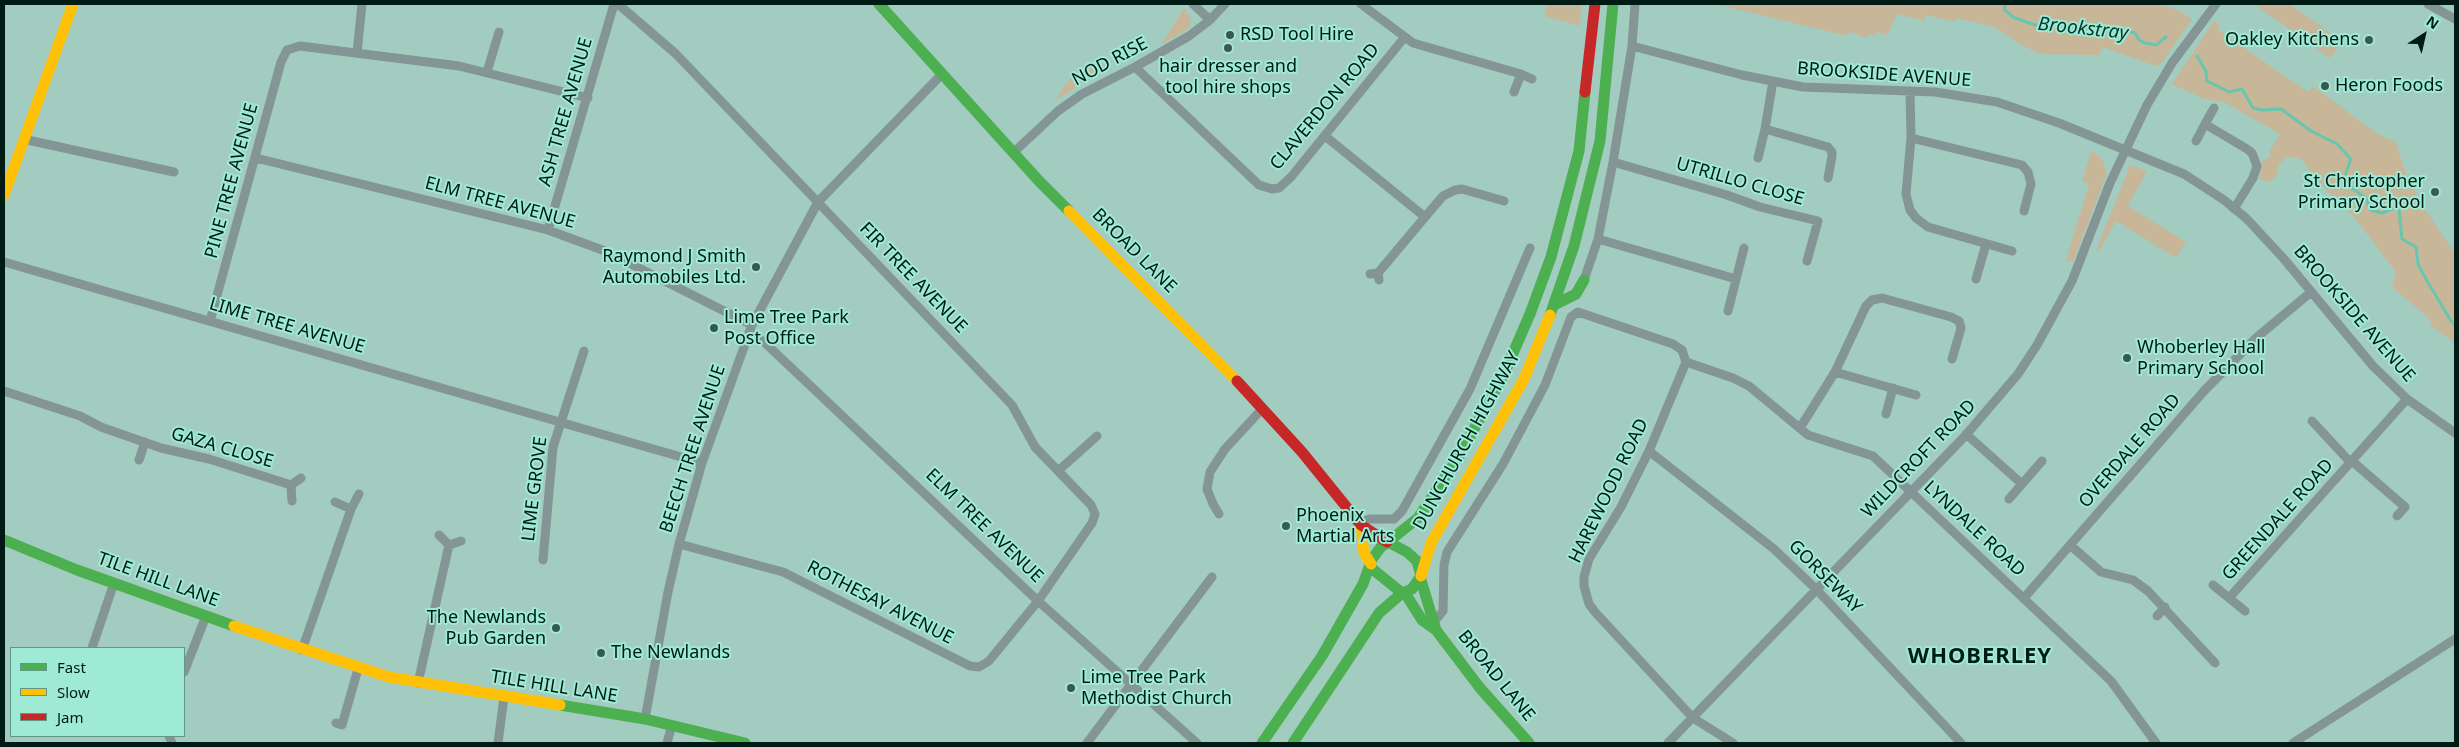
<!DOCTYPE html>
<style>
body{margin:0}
#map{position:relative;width:2459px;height:747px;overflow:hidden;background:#a3ccc0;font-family:"Noto Sans",sans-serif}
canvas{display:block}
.frame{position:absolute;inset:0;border:5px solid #001b14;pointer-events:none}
.legend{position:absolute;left:10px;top:647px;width:175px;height:90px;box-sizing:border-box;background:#9eead5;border:1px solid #5f9788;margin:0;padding:6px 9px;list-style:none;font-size:15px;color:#001b14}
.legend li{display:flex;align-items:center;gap:10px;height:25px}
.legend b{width:25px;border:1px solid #5f9788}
.north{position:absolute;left:2399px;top:10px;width:50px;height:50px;-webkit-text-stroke:4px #9eead5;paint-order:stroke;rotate:35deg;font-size:14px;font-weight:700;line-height:20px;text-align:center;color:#001b14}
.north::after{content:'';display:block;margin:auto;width:18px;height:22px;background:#001b14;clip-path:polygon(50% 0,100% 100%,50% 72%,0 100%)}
</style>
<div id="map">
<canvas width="2459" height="747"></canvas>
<div class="frame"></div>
<ul class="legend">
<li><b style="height:6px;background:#4caf50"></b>Fast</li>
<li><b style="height:6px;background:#ffc107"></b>Slow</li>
<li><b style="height:6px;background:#c62828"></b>Jam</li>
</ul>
<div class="north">N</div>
</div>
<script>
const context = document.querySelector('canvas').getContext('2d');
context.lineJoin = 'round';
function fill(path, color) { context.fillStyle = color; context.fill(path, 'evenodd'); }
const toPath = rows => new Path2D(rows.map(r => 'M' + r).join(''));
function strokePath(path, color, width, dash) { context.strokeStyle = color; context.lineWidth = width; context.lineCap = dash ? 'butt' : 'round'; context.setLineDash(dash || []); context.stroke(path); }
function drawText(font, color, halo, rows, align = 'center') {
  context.font = font + ' "Noto Sans",sans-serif'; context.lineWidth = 4; context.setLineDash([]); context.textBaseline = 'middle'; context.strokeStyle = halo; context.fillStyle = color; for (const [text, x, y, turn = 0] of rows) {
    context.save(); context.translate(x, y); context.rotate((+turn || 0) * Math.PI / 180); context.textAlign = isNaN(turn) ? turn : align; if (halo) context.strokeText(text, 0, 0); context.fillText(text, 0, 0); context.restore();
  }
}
const green = toPath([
 [1547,4,1581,4,1580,26,1544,16],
 [1715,4,2159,4,2178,10,2192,19,2160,65,2153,65,2103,47,2099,55,2041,54,2025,47,1994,27,1956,18,1955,22,1926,15,1924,21,1897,14,1887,35,1877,32,1876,36,1869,34,1868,38,1849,32,1847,36],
 [2254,4,2290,4,2343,42,2330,58],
 [1184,8,1191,19,1189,28,1161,45],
 [2214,21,2220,24,2218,30,2308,92,2313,86,2376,133,2396,142,2406,174,2425,209,2455,254,2455,343,2431,326,2430,319,2392,287,2396,272,2354,217,2328,192,2299,157,2285,157,2277,168,2279,172,2270,182,2259,179,2262,162,2271,156,2269,152,2280,134,2224,102,2204,99,2172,84],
 [1090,62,1102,64,1109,69,1076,87,1057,100,1059,94,1076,71],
 [2091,151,2101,157,2107,173,2073,262,2066,260,2089,184,2082,181],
 [2130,165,2147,171,2128,206,2186,242,2176,258,2116,221,2098,253,2097,248]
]);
const stream = toPath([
 [2005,4,2004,9,2013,17,2035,25,2053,24,2119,33,2125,30,2135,33,2139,40,2145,43,2156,45,2166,37],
 [2197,56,2206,71,2207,81,2229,92,2242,89,2253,108,2263,110,2281,109,2311,131,2337,144,2351,159,2344,178,2354,190,2365,197,2371,210,2382,213,2395,208,2399,210,2402,239,2416,247,2418,264,2426,279,2451,321,2455,325]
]);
const street = toPath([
 [618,4,676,54,1012,405,1035,447,1091,505,1095,514,1092,523,1038,601,989,661,979,667,970,666,783,572,679,544],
 [1193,4,1210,20],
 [1361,4,1413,43,1521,74,1514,92],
 [2428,4,2455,19],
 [1632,46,1742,75,1803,87,1935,92,1997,102,2059,123,2184,174,2224,200,2247,219,2284,259,2373,366,2407,399,2455,433],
 [357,53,362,4],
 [1135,67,1259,185,1272,189,1279,188,1291,177,1404,38],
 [487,72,499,32],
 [1521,74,1532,79],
 [1773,81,1765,129,1828,147,1832,152,1832,156,1828,178],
 [1910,91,1911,138,1906,194,1910,210,1916,218,1928,227,2012,251],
 [2214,108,2205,124,2247,149,2252,153,2257,166,2253,178,2234,209],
 [1325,136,1425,217,1443,196,1455,190,1462,189,1504,201],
 [1911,138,2022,165,2028,172,2031,184,2024,211],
 [23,139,174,172],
 [2196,141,2205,124],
 [1013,153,1058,111,1082,94,1135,67,1189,36,1210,20,1225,4],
 [256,158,548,230,605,251,752,325],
 [1758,158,1765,129],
 [1613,162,1727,195,1760,207,1818,221,1807,261],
 [548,230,614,4],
 [1598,239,1736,279],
 [4,262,702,463],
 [1378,273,1425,217],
 [1370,274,1378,273,1379,280],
 [1976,279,1986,244],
 [1584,280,1598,239,1613,162,1632,46,1635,4],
 [1728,311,1744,248],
 [210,321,281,62,287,50,300,46,459,66,588,98],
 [749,332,763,341,1038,601,1197,743],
 [1686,362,1649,451,1621,507,1589,559,1584,577,1584,586,1589,604,1595,612,1693,718,1733,743],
 [1835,372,1916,395],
 [4,391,80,416,101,427,161,448,209,459,291,485],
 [1886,414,1893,388],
 [2312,421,2351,463],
 [1800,428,1835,372,1866,306,1872,300,1882,298,1951,317,1959,321,1961,328,1952,359],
 [1966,434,2022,484],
 [1649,451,1774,549,1817,590,1961,743],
 [139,460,145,442],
 [2352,461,2405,507,2397,516],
 [1058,471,1097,436],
 [2009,499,2042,461],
 [292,501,291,485,301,478],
 [335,502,351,509],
 [1219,514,1213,504,1207,489,1210,472,1225,449,1262,409],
 [1359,522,1370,519,1394,519,1402,511,1470,389,1530,248],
 [439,535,449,545,461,541],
 [2070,545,2101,572,2133,580,2148,591,2215,663],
 [543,560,553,447,584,351],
 [2213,585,2229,598],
 [2024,598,2204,391,2256,338,2311,292],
 [2245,611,2229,598,2407,399],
 [2157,616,2165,607],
 [1434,622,1443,611,1444,565,1447,552,1503,464,1545,385,1571,317,1578,312,1673,344,1682,350,1686,362,1733,378,1749,386,1808,435,1873,456,2111,681,2156,743],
 [92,648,114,583],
 [302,650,351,509,359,494],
 [184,672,206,616],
 [418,683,449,545],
 [645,719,668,592,679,544,702,463,752,325,818,202,942,74],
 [336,723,342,725,358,669],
 [169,736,172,743],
 [498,743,504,697],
 [667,743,672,725],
 [1087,743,1212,577],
 [1668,743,1965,436,2018,374,2037,345,2072,281,2110,183,2147,105,2172,63,2216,4],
 [2293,743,2455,639]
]);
const fast = toPath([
 [879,4,1039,181,1069,211],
 [1554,305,1576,294,1584,280],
 [1550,315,1574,246,1600,141,1613,4],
 [4,540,77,570,234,626],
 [1388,542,1418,518,1461,453,1504,374,1530,314,1551,257,1579,151,1585,92],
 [1420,577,1436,630],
 [1405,593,1422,620,1436,630,1480,688,1529,743],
 [560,705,645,719,745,743],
 [1262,743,1322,656,1363,584,1372,559,1381,547,1388,542,1407,552,1417,561,1421,576,1412,589,1402,593,1370,567],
 [1293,743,1379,613,1402,593]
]);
const slow = toPath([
 [4,195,73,4],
 [1069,211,1237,381],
 [1361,525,1364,553,1371,564],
 [1421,576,1431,543,1524,379,1550,315],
 [234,626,389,677,560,705]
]);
const jam = toPath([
 [1585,92,1595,4],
 [1237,381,1302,452,1361,525,1387,542]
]);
const markers = [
 [1230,35,5,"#395950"],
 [2369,40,5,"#395950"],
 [1228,48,5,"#395950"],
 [2325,86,5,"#395950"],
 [2435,192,5,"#395950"],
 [756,267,5,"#395950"],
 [714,328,5,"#395950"],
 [2127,358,5,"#395950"],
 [1286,526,5,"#395950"],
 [556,628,5,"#395950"],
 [601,653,5,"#395950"],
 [1071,688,5,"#395950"]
];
const poiNames = [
 ["RSD Tool Hire",1240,35],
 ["Oakley Kitchens",2359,40,"right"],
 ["hair dresser and",1228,67,"center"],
 ["tool hire shops",1228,88,"center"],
 ["Heron Foods",2335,86],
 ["St Christopher",2425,182,"right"],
 ["Primary School",2425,203,"right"],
 ["Raymond J Smith",746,257,"right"],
 ["Automobiles Ltd.",746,278,"right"],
 ["Lime Tree Park",724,318],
 ["Post Office",724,339],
 ["Whoberley Hall",2137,348],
 ["Primary School",2137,369],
 ["Phoenix",1296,516],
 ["Martial Arts",1296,537],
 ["The Newlands",546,618,"right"],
 ["Pub Garden",546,639,"right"],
 ["The Newlands",611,653],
 ["Lime Tree Park",1081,678],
 ["Methodist Church",1081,699]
];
const streetNames = [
 ["NOD RISE",1110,62,-28],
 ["BROOKSIDE AVENUE",1884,75,4],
 ["CLAVERDON ROAD",1325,107,-50],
 ["ASH TREE AVENUE",566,112,-74],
 ["PINE TREE AVENUE",232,181,-75],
 ["UTRILLO CLOSE",1740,182,16],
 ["ELM TREE AVENUE",500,203,15],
 ["BROAD LANE",1134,251,45],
 ["FIR TREE AVENUE",913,278,46],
 ["BROOKSIDE AVENUE",2354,314,49],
 ["LIME TREE AVENUE",287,326,16],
 ["DUNCHURCH HIGHWAY",1467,441,-61],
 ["GAZA CLOSE",222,448,16],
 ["BEECH TREE AVENUE",693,449,-72],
 ["OVERDALE ROAD",2130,451,-49],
 ["WILDCROFT ROAD",1919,459,-46],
 ["LIME GROVE",535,489,-83],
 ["HAREWOOD ROAD",1609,491,-64],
 ["GREENDALE ROAD",2278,520,-48],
 ["ELM TREE AVENUE",984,526,44],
 ["LYNDALE ROAD",1974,529,43],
 ["GORSEWAY",1825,577,45],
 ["TILE HILL LANE",158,580,20],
 ["ROTHESAY AVENUE",880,603,27],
 ["BROAD LANE",1496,676,51],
 ["TILE HILL LANE",554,687,9]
];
const waterNames = [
 ["Brookstray",2083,29,6]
];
const districtNames = [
 ["WHOBERLEY",1980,657]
];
fill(green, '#c7b698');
strokePath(stream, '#67c6af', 3);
strokePath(street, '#839595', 9);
strokePath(fast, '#4caf50', 11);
strokePath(slow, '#ffc107', 11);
strokePath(jam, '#c62828', 11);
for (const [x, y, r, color] of markers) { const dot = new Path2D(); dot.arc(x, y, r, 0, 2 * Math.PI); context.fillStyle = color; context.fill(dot); strokePath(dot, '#9eead5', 2); }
drawText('18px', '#001b14', '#9eead5', poiNames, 'left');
drawText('18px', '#001b14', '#9eead5', streetNames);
drawText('italic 19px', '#00362b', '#9eead5', waterNames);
context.letterSpacing = '1px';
drawText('bold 22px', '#001b14', '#9eead5', districtNames);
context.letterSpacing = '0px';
</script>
